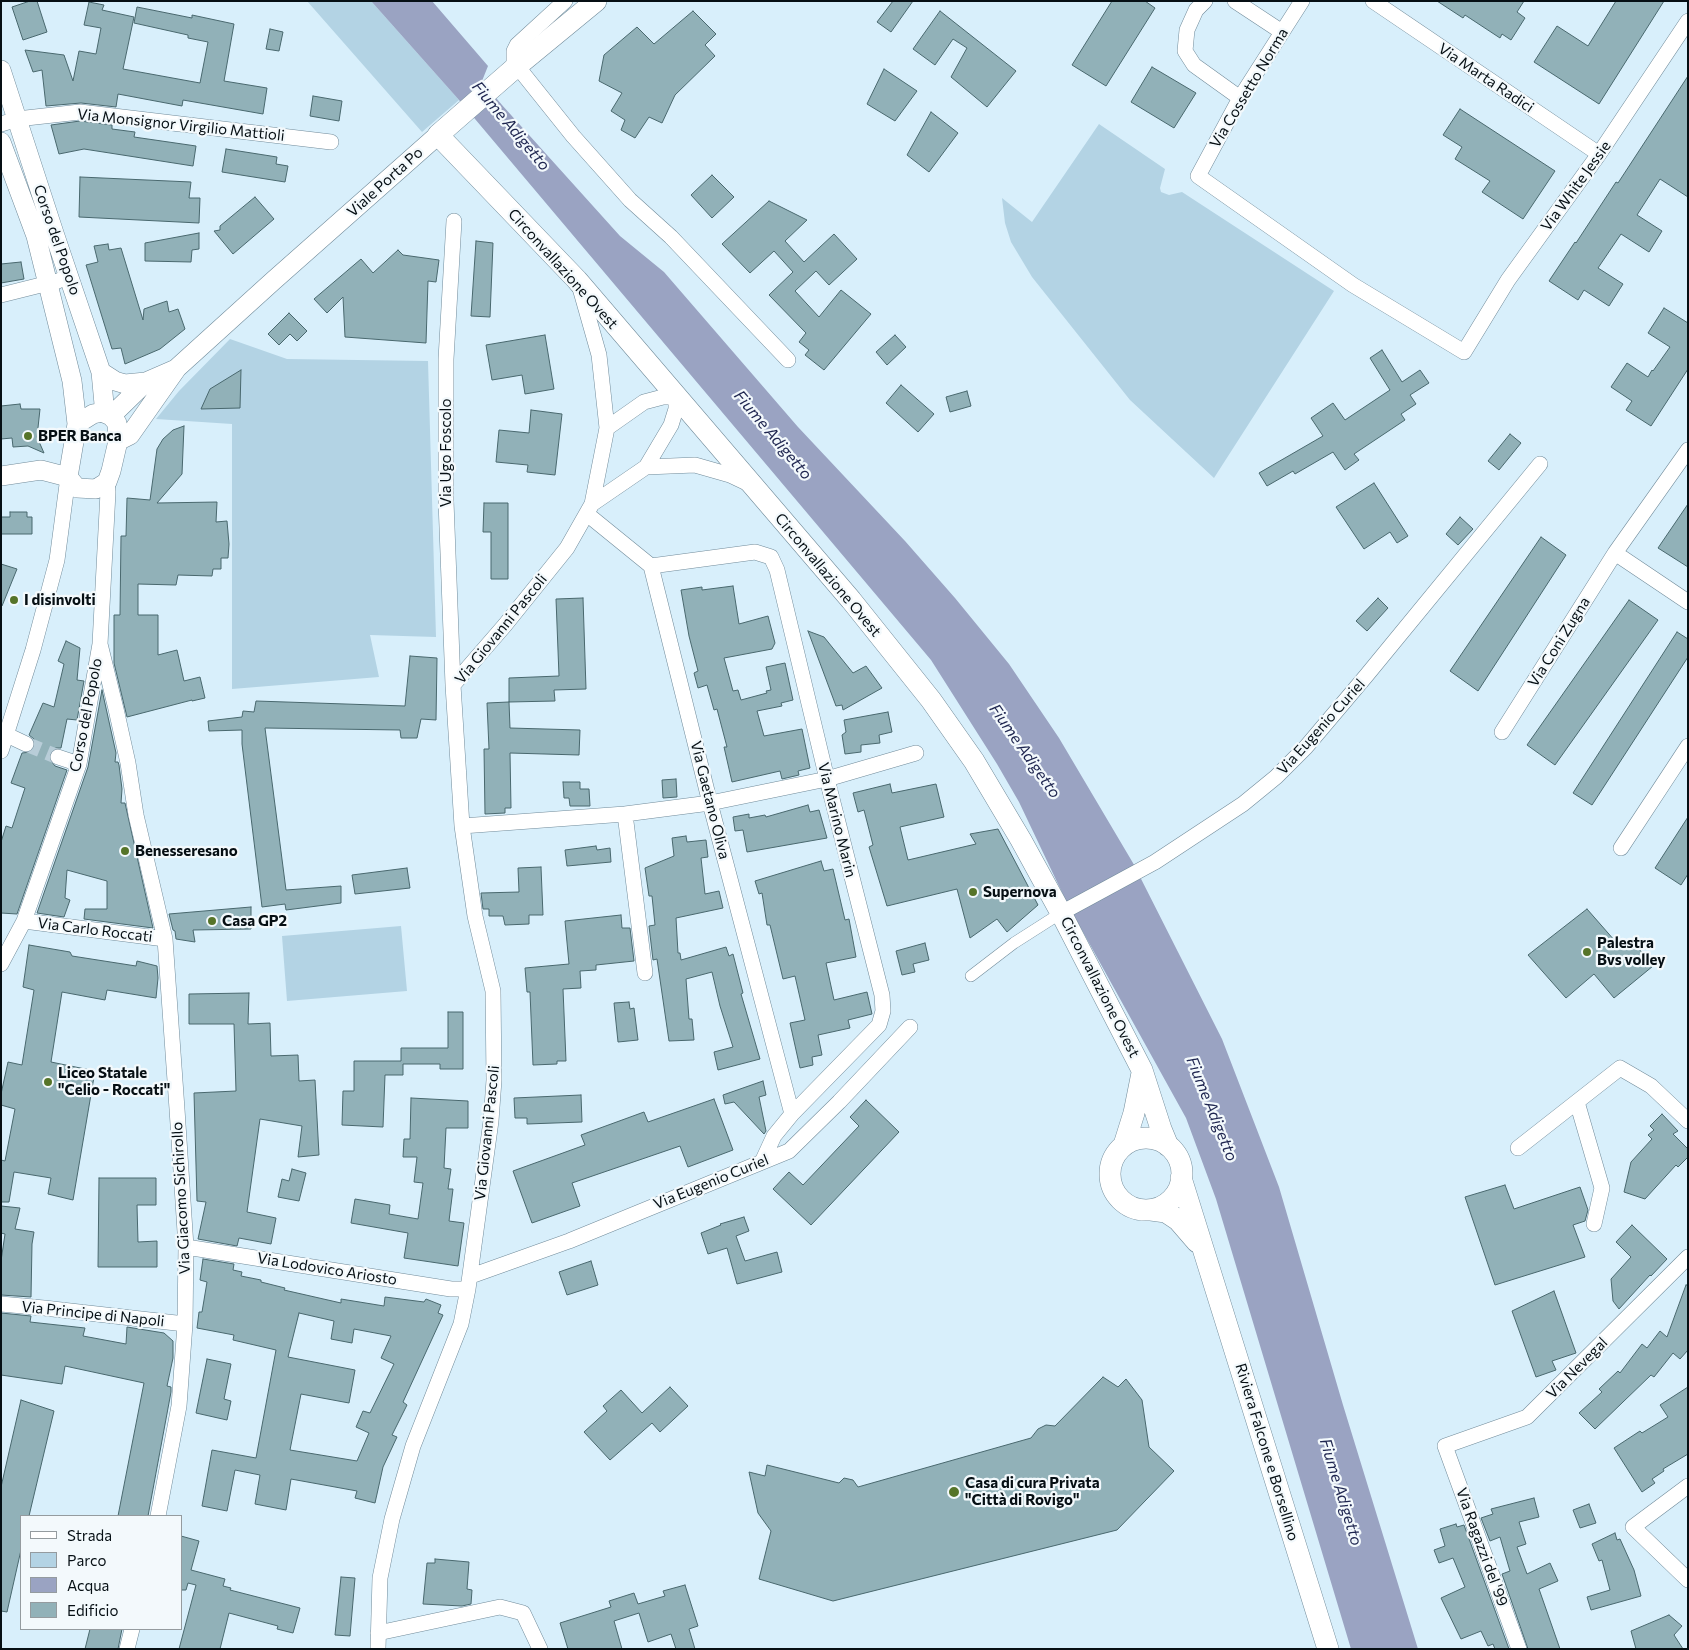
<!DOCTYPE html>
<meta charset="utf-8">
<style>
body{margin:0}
#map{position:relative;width:1689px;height:1650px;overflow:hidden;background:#d8effb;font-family:Commissioner,sans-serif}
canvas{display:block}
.frame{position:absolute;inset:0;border:2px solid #060f14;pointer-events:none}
.legend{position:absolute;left:20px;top:1515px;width:162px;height:115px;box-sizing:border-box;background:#f3f9fc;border:1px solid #949b9f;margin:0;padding:6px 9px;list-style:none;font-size:15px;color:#060f14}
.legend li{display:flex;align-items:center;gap:10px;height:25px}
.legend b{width:25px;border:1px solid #949b9f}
</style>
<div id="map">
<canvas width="1689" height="1650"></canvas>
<div class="frame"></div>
<ul class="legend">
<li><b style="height:6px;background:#fff"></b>Strada</li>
<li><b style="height:14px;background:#b3d3e4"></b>Parco</li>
<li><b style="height:14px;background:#9aa3c2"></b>Acqua</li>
<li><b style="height:14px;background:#91b1b8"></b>Edificio</li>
</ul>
</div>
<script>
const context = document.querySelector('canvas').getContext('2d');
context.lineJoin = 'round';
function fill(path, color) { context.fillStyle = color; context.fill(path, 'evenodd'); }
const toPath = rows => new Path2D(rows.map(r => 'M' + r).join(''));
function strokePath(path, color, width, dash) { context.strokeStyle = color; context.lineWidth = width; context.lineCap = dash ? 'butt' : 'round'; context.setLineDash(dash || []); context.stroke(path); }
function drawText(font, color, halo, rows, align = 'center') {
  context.font = font + ' Commissioner,sans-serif'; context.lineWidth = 4.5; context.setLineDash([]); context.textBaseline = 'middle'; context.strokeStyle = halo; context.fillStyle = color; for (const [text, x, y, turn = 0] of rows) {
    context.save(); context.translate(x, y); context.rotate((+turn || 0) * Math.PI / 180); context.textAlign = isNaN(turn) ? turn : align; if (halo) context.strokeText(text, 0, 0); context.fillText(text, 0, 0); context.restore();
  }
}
const green = toPath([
 [307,1,371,1,459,100,422,132],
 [1099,124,1165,169,1160,188,1161,192,1169,195,1182,192,1334,291,1214,478,1130,400,1032,277,1011,242,1005,223,1002,198,1032,222],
 [230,339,287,359,428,361,436,637,370,635,379,677,232,689,232,424,156,419,179,391],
 [401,926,407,991,287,1001,282,936]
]);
const water = toPath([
 [371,1,432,1,488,66,482,81,502,105,620,236,664,272,798,427,905,541,955,598,1009,664,1059,738,1133,863,1222,1039,1279,1187,1343,1405,1418,1649,1351,1649,1216,1199,1186,1118,1068,905,1019,802,997,764,931,660,459,100]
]);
const building = toPath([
 [30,1,37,1,47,32,23,40,12,7,30,1],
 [893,1,913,1,891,32,877,22,893,1],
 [1112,1,1145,1,1155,8,1106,86,1072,65,1112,1],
 [1437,1,1524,1,1517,12,1525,18,1511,40,1502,34,1500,38,1465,15,1463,18,1437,1],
 [1616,1,1664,1,1599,104,1534,62,1557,26,1588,46,1616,1],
 [89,2,104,5,102,10,134,17,123,69,200,83,208,42,188,38,188,35,134,23,137,7,192,18,192,15,234,24,224,81,267,88,263,114,183,100,182,106,118,94,116,107,81,103,46,106,42,70,33,72,25,50,64,55,73,81,79,51,96,54,101,28,84,25,89,2],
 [693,11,716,34,705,45,715,56,675,95,662,123,649,117,635,138,621,130,625,120,611,111,622,93,599,81,604,55,637,27,654,44,693,11],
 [940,11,1016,71,987,107,951,77,967,48,953,39,935,65,913,49,940,11],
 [270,29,283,32,279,51,266,49,270,29],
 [1152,67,1196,93,1174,128,1131,102,1152,67],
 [884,69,917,91,895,121,867,104,884,69],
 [1688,76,1688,197,1660,179,1637,215,1662,231,1649,252,1621,234,1598,268,1623,284,1609,306,1584,290,1578,300,1549,281,1575,242,1576,243,1616,182,1618,183,1688,76],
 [313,96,342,101,339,121,310,116,313,96],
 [1460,109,1555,171,1523,219,1482,192,1490,181,1455,159,1462,147,1443,135,1460,109],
 [931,112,958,133,929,172,907,155,931,112],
 [80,121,112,125,112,129,135,132,134,137,196,146,193,166,84,149,59,154,51,125,80,121],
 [226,149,277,157,276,164,288,166,285,182,222,172,226,149],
 [712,175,734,197,712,218,691,195,712,175],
 [80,177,191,182,189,198,200,198,199,223,79,217,80,177],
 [255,197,274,219,233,254,214,231,220,230,220,226,255,197],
 [769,201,807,220,785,241,804,262,834,234,857,259,829,285,816,271,795,291,819,317,841,290,871,314,824,370,805,355,809,350,799,342,806,333,769,295,793,272,774,251,750,273,722,244,769,201],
 [199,233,199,249,192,250,191,262,145,261,145,243,199,233],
 [476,241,493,243,490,317,471,316,476,241],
 [108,244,109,250,121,248,143,320,144,309,167,301,169,312,178,309,185,329,160,349,125,364,121,348,112,349,86,265,98,262,94,246,108,244],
 [398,250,403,255,439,260,436,282,428,281,426,343,345,337,343,297,327,313,314,299,361,259,373,273,398,250],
 [21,262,24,279,1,283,1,264,21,262],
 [1664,308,1688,323,1688,369,1651,426,1626,410,1632,401,1611,387,1627,363,1648,377,1652,370,1653,371,1670,347,1648,333,1664,308],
 [289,313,307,331,297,341,290,334,279,345,268,334,289,313],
 [545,335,554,389,525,394,522,375,492,380,486,345,545,335],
 [895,335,906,347,887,365,876,352,895,335],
 [1382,350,1402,382,1420,370,1429,383,1410,395,1416,404,1401,414,1405,420,1354,454,1359,460,1345,470,1333,452,1295,474,1293,471,1267,486,1259,473,1323,436,1311,418,1333,403,1345,420,1390,390,1370,358,1382,350],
 [241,370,240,408,201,409,210,389,241,370],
 [901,385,934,414,918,432,886,403,901,385],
 [967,391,971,406,950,412,946,397,967,391],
 [20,404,21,409,40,409,37,437,44,453,28,446,13,447,12,438,1,439,1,406,20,404],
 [531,410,562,414,555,475,527,472,528,465,496,462,499,430,529,433,531,410],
 [184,426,182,474,157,503,217,502,216,522,227,521,229,544,228,558,221,558,221,569,213,569,212,576,178,575,176,585,138,584,138,615,158,615,158,655,177,650,184,681,200,677,205,698,192,701,192,700,127,717,114,663,114,615,120,615,121,536,126,536,127,498,150,500,157,449,163,439,173,430,184,426],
 [1510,434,1521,443,1499,470,1488,461,1510,434],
 [1374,483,1408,536,1397,543,1390,532,1364,549,1336,507,1374,483],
 [484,503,508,503,508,579,491,579,491,532,483,532,484,503],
 [1688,504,1688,567,1658,548,1688,504],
 [10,512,27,512,27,517,32,517,32,534,1,534,1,517,10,517,10,512],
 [1460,517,1473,529,1458,545,1446,534,1460,517],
 [1541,537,1566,555,1478,691,1450,671,1541,537],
 [1,564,17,569,2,606,1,606,1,564],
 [733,586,739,624,768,616,775,643,772,649,724,658,733,691,738,690,741,700,767,693,766,691,771,690,766,667,785,663,793,700,781,703,782,706,757,711,764,736,802,729,810,768,798,771,799,775,782,779,780,771,732,782,724,747,727,747,717,709,714,710,707,685,698,688,694,673,698,671,689,636,681,590,702,587,702,590,733,586],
 [583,598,586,689,554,690,555,701,509,702,509,678,559,676,556,599,583,598],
 [1378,598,1388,608,1367,631,1356,621,1378,598],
 [1629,600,1658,620,1555,765,1527,745,1629,600],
 [808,631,824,637,853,673,866,666,882,688,843,710,842,705,836,706,808,631],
 [1677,632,1688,639,1688,657,1592,805,1573,793,1677,632],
 [66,641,80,648,77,680,84,681,77,720,67,719,61,748,56,748,51,750,49,758,55,766,67,770,17,914,1,913,1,842,6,826,12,828,25,788,11,783,22,753,31,752,35,748,34,739,29,735,43,703,54,707,64,664,58,661,66,641],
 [410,656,437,658,436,720,421,719,417,738,401,738,400,730,265,728,286,890,341,886,341,903,286,910,285,904,262,907,242,744,242,730,209,731,208,721,242,717,243,711,254,712,256,701,405,706,410,656],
 [102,690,116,753,115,762,118,762,119,765,122,789,121,803,125,803,153,928,84,919,85,909,107,909,107,881,67,870,65,898,70,900,64,917,37,913,88,767,102,690],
 [509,702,510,728,580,730,579,755,510,753,511,808,505,808,505,813,485,814,484,749,489,749,487,703,509,702],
 [888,712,892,732,879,735,880,743,861,745,861,752,845,754,842,735,846,732,844,720,888,712],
 [676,779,677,797,663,798,662,780,676,779],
 [563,782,580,782,580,789,589,789,590,806,570,806,569,798,564,798,563,782],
 [890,784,892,793,936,784,944,817,900,827,908,860,976,844,970,834,998,829,1038,905,1007,932,997,919,970,938,957,889,887,906,869,847,873,845,864,810,858,812,853,793,890,784],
 [808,805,810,812,819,810,827,838,747,852,743,830,735,831,733,817,749,814,749,818,765,815,766,817,808,805],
 [1688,817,1688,874,1681,885,1655,868,1688,817],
 [686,836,687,842,706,840,708,857,701,858,705,894,719,891,723,908,676,918,678,953,680,953,681,960,726,947,729,956,733,954,743,993,741,994,760,1059,718,1070,714,1052,733,1047,720,1006,712,972,686,979,689,1019,692,1019,694,1040,669,1041,657,959,653,960,649,926,655,925,652,896,649,896,645,868,674,856,672,838,686,836],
 [596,846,597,850,610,848,611,862,567,866,565,850,596,846],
 [821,861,824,871,833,869,845,920,849,919,856,957,826,963,834,1000,867,992,872,1014,848,1020,850,1028,818,1035,822,1055,812,1057,813,1065,800,1068,790,1023,805,1020,795,976,783,979,770,925,767,925,762,893,759,894,755,881,821,861],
 [541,867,543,915,529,915,529,924,505,925,503,916,489,916,489,909,483,909,481,893,519,892,518,868,541,867],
 [407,868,410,888,355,894,352,875,407,868],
 [251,907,251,929,193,930,195,942,176,939,175,931,173,930,169,914,251,907],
 [1587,909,1622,949,1631,939,1653,966,1614,998,1594,974,1566,998,1528,955,1587,909],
 [621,915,622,928,630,928,634,961,596,965,596,970,580,971,581,988,563,989,566,1061,557,1061,557,1064,533,1065,530,992,527,992,525,968,569,964,565,921,621,915],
 [925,943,929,960,913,964,915,972,902,975,896,951,925,943],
 [29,945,70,952,72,956,136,966,137,961,157,966,158,978,156,998,107,990,105,1000,62,992,51,1062,95,1071,73,1200,48,1194,51,1178,14,1172,9,1202,1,1202,1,1160,5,1161,15,1109,1,1105,1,1094,8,1062,22,1065,34,990,23,987,29,945],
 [249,993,248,1024,270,1023,271,1056,298,1055,299,1081,315,1080,319,1155,298,1157,302,1126,260,1119,247,1212,276,1218,271,1244,239,1238,237,1246,198,1239,206,1202,197,1201,194,1093,236,1091,234,1024,189,1024,189,994,249,993],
 [629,1002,630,1009,634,1008,638,1040,618,1042,614,1003,629,1002],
 [448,1012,463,1012,463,1069,440,1069,440,1064,403,1064,403,1075,385,1075,383,1127,342,1125,343,1091,354,1091,354,1061,401,1061,401,1048,448,1048,448,1012],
 [763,1081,766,1095,759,1097,766,1131,764,1134,734,1102,725,1104,723,1095,763,1081],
 [581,1095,582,1122,527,1124,527,1118,515,1118,514,1098,581,1095],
 [411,1098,468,1101,468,1128,446,1128,444,1168,451,1169,448,1189,453,1189,449,1221,464,1223,458,1266,404,1258,408,1233,351,1223,355,1199,390,1205,389,1214,418,1219,423,1183,414,1182,417,1157,403,1157,404,1139,410,1139,411,1098],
 [714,1099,733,1150,688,1167,680,1146,572,1183,580,1206,532,1223,513,1171,585,1145,581,1135,644,1112,648,1122,714,1099],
 [866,1100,899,1132,811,1225,773,1189,789,1172,803,1185,859,1126,850,1117,866,1100],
 [1662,1114,1678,1131,1673,1134,1688,1149,1688,1157,1678,1167,1676,1165,1645,1199,1624,1192,1631,1162,1652,1139,1648,1135,1654,1130,1650,1126,1662,1114],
 [292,1169,306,1173,299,1201,278,1197,282,1179,289,1181,292,1169],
 [99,1178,156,1178,156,1205,137,1205,138,1242,157,1241,157,1267,98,1267,99,1178],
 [1505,1185,1514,1209,1580,1187,1588,1210,1585,1221,1573,1225,1585,1257,1495,1285,1465,1197,1505,1185],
 [1,1206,20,1208,15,1229,34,1232,32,1244,31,1297,1,1295,1,1261,5,1234,1,1233,1,1206],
 [744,1217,749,1231,736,1236,745,1261,777,1252,782,1272,737,1284,727,1248,708,1254,701,1233,721,1225,720,1224,744,1217],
 [1632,1225,1667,1259,1651,1276,1650,1275,1619,1309,1613,1301,1611,1279,1631,1257,1616,1242,1632,1225],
 [203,1259,234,1264,233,1270,242,1272,241,1276,261,1280,261,1282,285,1288,284,1290,341,1303,341,1299,384,1306,385,1297,424,1302,426,1299,441,1305,438,1313,443,1315,403,1402,407,1405,392,1435,397,1437,383,1467,375,1503,355,1498,357,1491,291,1479,286,1510,255,1504,260,1475,235,1470,227,1511,202,1506,212,1450,256,1458,276,1350,233,1340,234,1335,197,1328,199,1312,202,1312,207,1282,200,1280,203,1259],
 [299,1313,334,1321,331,1339,352,1343,354,1329,391,1336,381,1358,394,1364,370,1413,363,1411,356,1427,369,1433,357,1461,290,1450,301,1394,349,1403,355,1370,288,1357,299,1313],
 [591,1261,598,1285,567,1295,559,1272,591,1261],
 [1686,1285,1688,1285,1688,1350,1680,1359,1673,1353,1654,1377,1651,1375,1595,1429,1579,1413,1602,1392,1599,1389,1618,1371,1620,1373,1642,1344,1647,1348,1660,1331,1667,1337,1686,1285],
 [1554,1291,1576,1353,1552,1361,1556,1370,1536,1377,1512,1311,1554,1291],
 [1,1313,31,1316,30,1322,85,1328,83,1336,126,1344,127,1327,164,1333,173,1341,173,1358,167,1386,171,1387,171,1392,148,1516,118,1516,144,1383,65,1366,62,1384,1,1375,1,1313],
 [207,1359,231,1364,224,1399,231,1401,227,1420,196,1413,207,1359],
 [1103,1377,1118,1387,1126,1379,1142,1400,1149,1447,1174,1471,1117,1530,833,1601,759,1579,771,1531,758,1513,749,1472,765,1476,767,1465,839,1483,844,1478,853,1480,858,1487,1031,1438,1038,1429,1046,1425,1055,1426,1103,1377],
 [670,1387,688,1406,660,1432,652,1423,610,1460,584,1432,607,1411,603,1406,621,1390,642,1413,670,1387],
 [1688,1387,1688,1454,1663,1469,1664,1471,1652,1479,1655,1483,1642,1492,1614,1448,1640,1431,1642,1433,1668,1417,1660,1405,1688,1387],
 [21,1400,54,1411,29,1516,21,1516,21,1550,7,1612,1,1611,1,1487,21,1400],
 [1534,1498,1539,1517,1519,1522,1526,1544,1517,1547,1527,1574,1550,1563,1558,1581,1539,1589,1560,1649,1528,1649,1502,1574,1510,1571,1500,1537,1490,1541,1481,1518,1493,1514,1491,1509,1534,1498],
 [1589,1504,1596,1523,1580,1528,1573,1510,1589,1504],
 [1456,1524,1457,1527,1464,1525,1509,1649,1495,1649,1493,1644,1488,1646,1481,1631,1461,1639,1441,1598,1465,1587,1453,1558,1439,1563,1434,1550,1445,1546,1440,1529,1456,1524],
 [1615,1533,1617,1540,1620,1539,1634,1570,1641,1596,1591,1610,1587,1597,1610,1590,1602,1560,1599,1561,1592,1544,1615,1533],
 [181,1536,199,1541,191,1570,225,1579,223,1586,231,1588,230,1590,300,1608,293,1633,277,1629,278,1626,229,1613,220,1649,179,1649,196,1585,188,1583,186,1590,181,1590,181,1536],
 [435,1559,469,1562,467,1589,472,1590,471,1604,462,1606,423,1604,427,1563,435,1563,435,1559],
 [341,1577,355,1578,350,1636,335,1635,341,1577],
 [685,1585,698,1626,689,1629,695,1649,676,1649,671,1634,648,1642,639,1613,614,1621,622,1649,568,1649,560,1623,611,1607,609,1601,634,1593,638,1604,665,1596,663,1591,685,1585],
 [1669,1615,1682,1626,1674,1635,1683,1649,1636,1649,1631,1631,1669,1615],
 [90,1629,122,1629,118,1649,85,1649,90,1629]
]);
const minorTunnel = toPath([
 [26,744,58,757]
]);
const pedestrian = toPath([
 [971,976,1014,943,1061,913]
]);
const minor = toPath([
 [565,1,517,45,514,51,514,60,517,66,573,136,630,200,671,237,788,360],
 [1205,1,1196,10,1187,30,1185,51,1194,65,1240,98],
 [1235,1,1282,32],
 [1302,1,1240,98,1198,176,1353,285,1464,352,1508,280,1599,154,1688,21],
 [1373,1,1599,154],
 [1,124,17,119,80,112,331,142],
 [1,295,41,285,49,285,69,276],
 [646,467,695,465,730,475,749,484],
 [592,504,646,467,671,425,676,409,676,397,663,397,644,402,607,428],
 [587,514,651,566,710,803,792,1114],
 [1615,553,1688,602],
 [651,566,755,552,771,557,777,570,827,779,882,995,883,1011,879,1025,792,1114,774,1136,762,1162],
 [100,644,116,709,128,763,136,815,165,939,177,1109,186,1247,185,1324,179,1406,158,1516],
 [453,685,446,501,446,359,454,221],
 [1502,732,1615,553,1688,450],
 [7,735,26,744],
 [1,751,33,650,57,560,68,477],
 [58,757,79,764],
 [625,814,645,973],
 [462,826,625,814,710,803,827,779,916,753],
 [1621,848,1688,746],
 [1061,913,1155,862,1243,804,1276,777,1306,747,1366,676,1540,464],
 [24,921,165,939],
 [1,964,24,921,79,764,100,644,108,492,107,482],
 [1577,1102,1602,1188,1594,1224],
 [1518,1148,1620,1068,1651,1086,1688,1121],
 [186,1247,451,1289,468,1289],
 [471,1276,569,1241,789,1151,839,1102,910,1027],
 [1,1304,44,1308,185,1324],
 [1688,1486,1633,1527,1688,1580],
 [378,1633,500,1607,523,1613,540,1649],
 [127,1649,132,1629],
 [378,1649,380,1578,392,1519,413,1446,461,1324,468,1289,491,1121,494,1080,493,991,475,916,462,826,453,685,505,625,567,548,592,504,607,428,599,355,580,288],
 [1519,1649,1445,1446,1527,1417,1688,1257]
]);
const tertiary = toPath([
 [1,70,54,233,101,372,104,404,102,412],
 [1,142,36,236,72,381,77,424],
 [101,372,115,381,125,384,146,382],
 [102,412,111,416,117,423,118,441,111,471,107,482,96,489,77,488,68,477,77,424,93,414,102,412],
 [111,416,146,382,176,369],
 [118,441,130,435,177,368,273,281,438,135],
 [1,476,41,470,68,477]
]);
const secondary = toPath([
 [596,1,517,66,438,135,577,280,851,600,931,700,974,761,1021,840,1061,913,1142,1070,1161,1129,1168,1146],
 '1110 1174a36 36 0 1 1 72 0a36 36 0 1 1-72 0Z',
 [1124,1145,1134,1113,1142,1073],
 [1181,1178,1328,1649],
 [1151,1210,1166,1212,1178,1220,1197,1242]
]);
const markers = [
 [28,436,5,"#567429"],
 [14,600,5,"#567429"],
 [125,851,5,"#567429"],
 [973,892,5,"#567429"],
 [212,921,5,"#567429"],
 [1587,952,5,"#567429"],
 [48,1082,5,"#567429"],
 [954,1492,6,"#567429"]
];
const streetNames = [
 ["Via Marta Radici",1486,78,34],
 ["Via Cossetto Norma",1249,88,-59],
 ["Via Monsignor Virgilio Mattioli",181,125,6],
 ["Viale Porta Po",385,182,-42],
 ["Via White Jessie",1576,186,-54],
 ["Corso del Popolo",57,240,71],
 ["Circonvallazione Ovest",563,269,48],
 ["Via Ugo Foscolo",446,453,-90],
 ["Circonvallazione Ovest",828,575,50],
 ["Via Giovanni Pascoli",501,629,-51],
 ["Via Coni Zugna",1559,642,-58],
 ["Corso del Popolo",86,715,-79],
 ["Via Eugenio Curiel",1321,727,-48],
 ["Via Gaetano Oliva",710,800,76],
 ["Via Marino Marin",837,820,76],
 ["Via Carlo Roccati",95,930,7],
 ["Circonvallazione Ovest",1100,987,63],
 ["Via Giovanni Pascoli",487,1133,-84],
 ["Via Eugenio Curiel",711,1182,-22],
 ["Via Giacomo Sichirollo",181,1198,-93],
 ["Via Lodovico Ariosto",327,1269,9],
 ["Via Principe di Napoli",93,1314,6],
 ["Via Nevegal",1577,1368,-45],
 ["Riviera Falcone e Borsellino",1267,1452,73],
 ["Via Ragazzi del '99",1482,1547,70]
];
const poiNames = [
 ["BPER Banca",38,436],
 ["I disinvolti",24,600],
 ["Benesseresano",135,851],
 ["Supernova",983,892],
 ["Casa GP2",222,921],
 ["Palestra",1597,943],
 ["Bvs volley",1597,960],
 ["Liceo Statale",58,1073],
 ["\"Celio - Roccati\"",58,1090],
 ["Casa di cura Privata",965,1483],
 ["\"Città di Rovigo\"",965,1500]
];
const waterNames = [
 ["Fiume Adigetto",511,126,50],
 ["Fiume Adigetto",773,435,50],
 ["Fiume Adigetto",1025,751,55],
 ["Fiume Adigetto",1212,1109,68],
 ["Fiume Adigetto",1341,1492,73]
];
fill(green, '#b3d3e4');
fill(water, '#9aa3c2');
fill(building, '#91b1b8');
strokePath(building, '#49686e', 1);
strokePath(minorTunnel, '#b8cdd8', 15, [15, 8]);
strokePath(pedestrian, '#718b9a', 12);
strokePath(minor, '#718b9a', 16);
strokePath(tertiary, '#718b9a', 20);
strokePath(secondary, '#718b9a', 22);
strokePath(pedestrian, '#fff', 11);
strokePath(minor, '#fff', 15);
strokePath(tertiary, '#fff', 19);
strokePath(secondary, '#fff', 21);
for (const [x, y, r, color] of markers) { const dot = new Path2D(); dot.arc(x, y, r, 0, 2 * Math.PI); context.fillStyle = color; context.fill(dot); strokePath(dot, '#f3f9fc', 2); }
drawText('15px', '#060f14', '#f3f9fc', streetNames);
drawText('bold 15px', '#060f14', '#f3f9fc', poiNames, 'left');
drawText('italic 16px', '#1e254f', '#f3f9fc', waterNames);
</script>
